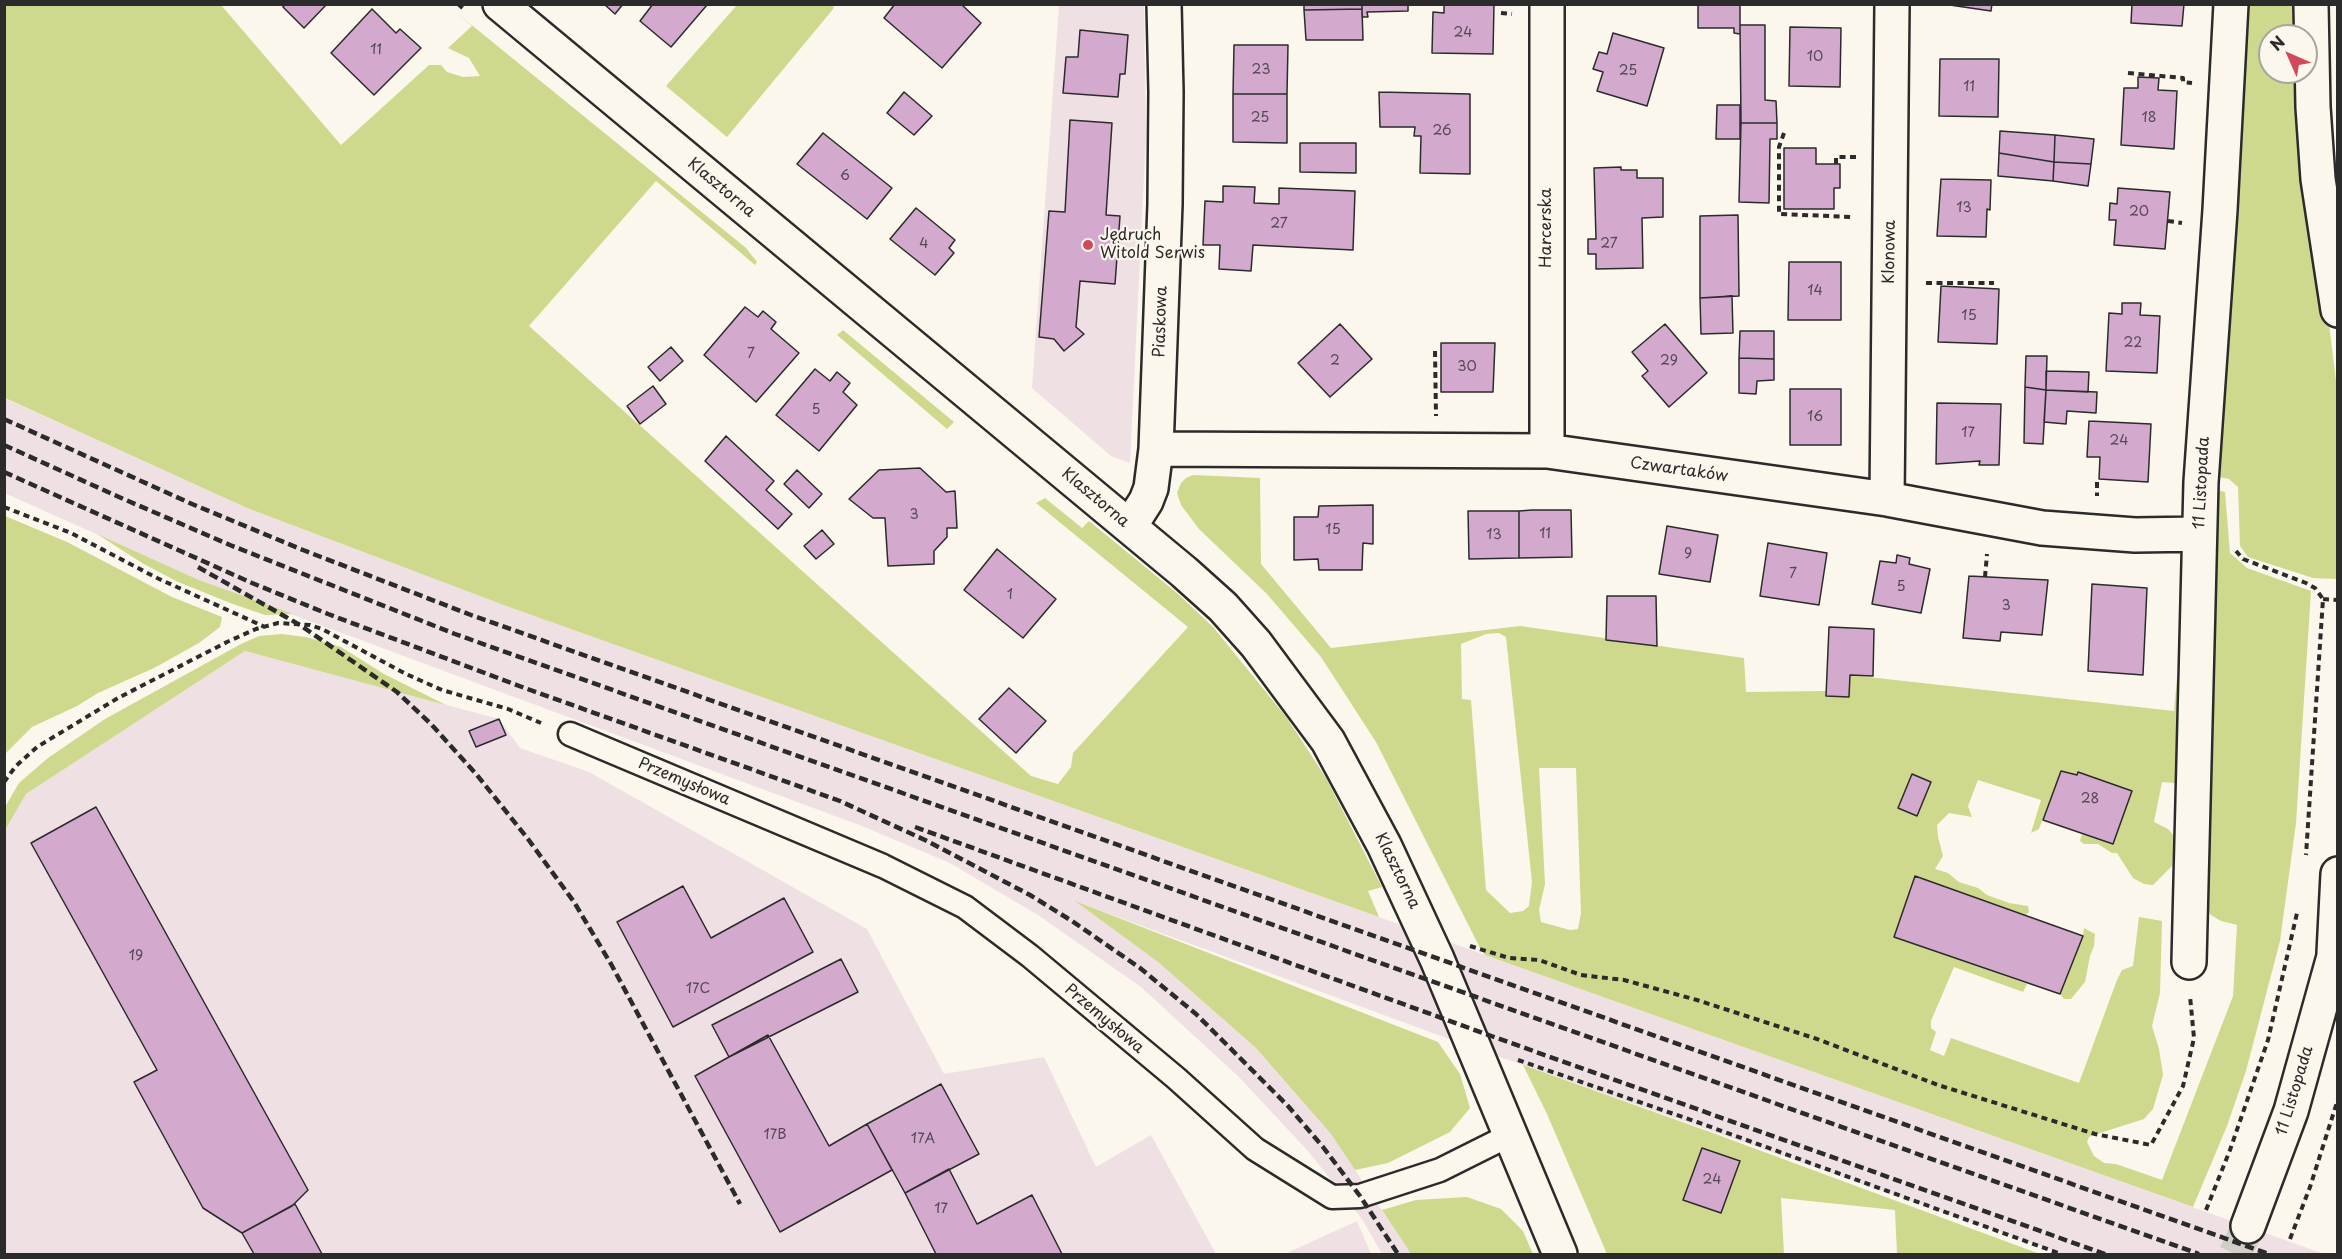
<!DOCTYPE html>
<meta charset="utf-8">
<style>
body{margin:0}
#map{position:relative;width:2342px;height:1259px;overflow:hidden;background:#fbf7ec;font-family:"Playpen Sans",sans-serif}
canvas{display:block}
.frame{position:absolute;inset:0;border:6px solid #2b2b2b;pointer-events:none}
.north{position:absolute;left:2258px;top:24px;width:60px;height:60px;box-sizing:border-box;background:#fbf7ec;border:2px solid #a8a59f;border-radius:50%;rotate:315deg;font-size:16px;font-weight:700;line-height:24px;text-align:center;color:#2b2b2b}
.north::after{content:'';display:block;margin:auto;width:21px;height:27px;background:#d1495b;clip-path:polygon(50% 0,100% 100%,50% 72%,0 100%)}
</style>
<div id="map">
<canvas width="2342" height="1259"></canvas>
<div class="frame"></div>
<div class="north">N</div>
</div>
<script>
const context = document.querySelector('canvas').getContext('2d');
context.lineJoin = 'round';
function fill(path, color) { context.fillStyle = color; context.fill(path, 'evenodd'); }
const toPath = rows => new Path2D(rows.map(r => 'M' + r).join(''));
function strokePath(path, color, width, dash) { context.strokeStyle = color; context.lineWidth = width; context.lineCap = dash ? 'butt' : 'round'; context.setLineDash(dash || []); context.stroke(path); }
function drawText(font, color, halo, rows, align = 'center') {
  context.font = font + ' "Playpen Sans",sans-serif'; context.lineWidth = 4.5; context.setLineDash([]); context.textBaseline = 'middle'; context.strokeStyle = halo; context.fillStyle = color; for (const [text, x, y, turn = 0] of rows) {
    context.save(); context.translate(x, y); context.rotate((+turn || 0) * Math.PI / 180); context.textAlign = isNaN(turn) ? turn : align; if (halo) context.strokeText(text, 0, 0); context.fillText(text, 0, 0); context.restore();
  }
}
const built = toPath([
 [1059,5,1144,5,1146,134,1130,463,1111,456,1032,388],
 [4,398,247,508,509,607,2324,1254,2062,1254,1449,1039,1077,902,1158,962,1256,1048,1331,1134,1411,1254,1382,1254,1362,1219,1308,1151,1239,1077,1141,987,1038,915,950,863,862,826,199,580,9,495,4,493],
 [245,651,499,719,520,748,589,772,867,929,944,1074,1044,1057,1096,1167,1151,1135,1216,1254,5,1254,4,830,26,794],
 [1357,1221,1371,1254,1285,1254]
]);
const green = toPath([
 [4,5,221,5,341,145,429,65,441,65,447,72,463,77,480,76,469,58,448,48,472,26,458,14,746,248,757,262,755,265,656,181,529,326,1031,776,1058,784,1071,767,1073,753,1188,627,1036,503,1045,498,1082,528,1089,521,1177,593,1213,627,1287,718,1326,778,1382,887,1368,891,1379,917,509,607,247,508,5,398],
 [832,5,834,8,727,137,666,86,737,5],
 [2241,5,2297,5,2297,36,2270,36,2270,72,2298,72,2337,389,2337,579,2313,578,2248,557,2240,546,2238,487,2229,479,2213,476],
 [843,330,954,422,947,429,837,335],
 [1193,475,1260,478,1261,564,1331,648,1520,626,1744,658,1746,692,1826,691,1850,675,2174,711,2177,678,2183,679,2179,778,2174,783,2162,782,2154,822,2168,829,2175,837,2172,866,2153,885,2144,884,2133,878,2117,853,2112,853,2098,844,2084,844,2080,841,2082,834,2113,844,2131,791,2079,772,2077,775,2061,771,2039,829,2031,833,2041,800,1978,780,1968,806,1972,817,1949,813,1937,825,1938,837,1943,856,1935,869,1948,873,1959,882,1978,888,1987,895,2009,903,2028,906,2029,912,2026,915,1915,876,1895,937,2027,984,2023,992,1954,967,1931,1021,1931,1028,1936,1032,1930,1050,1944,1056,1951,1038,2079,1083,2117,980,2122,970,2133,966,2139,917,2162,921,2160,993,2152,1026,2159,1049,2163,1075,2153,1109,2144,1119,2100,1133,2089,1137,2087,1142,2094,1156,2104,1163,2116,1164,2162,1180,2233,996,2237,925,2221,921,2211,915,2205,907,2201,896,2211,779,2213,489,2225,492,2230,553,2247,568,2311,591,2296,823,2280,941,2246,1071,2227,1126,2193,1207,1485,955,1480,948,1376,742,1321,657,1267,594,1199,529,1181,505,1177,493,1181,483,1186,478],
 [1499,633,1506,637,1532,882,1529,906,1523,911,1510,913,1486,890,1471,700,1462,699,1461,644,1486,634],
 [1539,768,1576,768,1581,913,1578,929,1570,930,1541,922,1539,910,1545,884],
 [5,516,67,542,172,597,222,617,220,627,199,643,154,668,98,693,77,706,32,727,5,754],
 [97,534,199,580,293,614,265,615,230,603,176,581,142,563],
 [281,634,306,637,341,647,384,674,446,705,245,651,26,794,5,830,5,807,19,783,48,758,105,719,241,644,259,636],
 [1075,901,1438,1042,1460,1074,1470,1108,1450,1132,1388,1163,1355,1170,1331,1134,1256,1048,1158,962],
 [2084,928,2095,934,2094,946,2090,956,2085,982,2071,999,2064,999,2060,994,2083,936],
 [1523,1065,1710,1132,2040,1254,1897,1254,1895,1210,1781,1198,1784,1254,1607,1254,1547,1114],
 [1467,1197,1501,1209,1523,1231,1533,1254,1411,1254,1382,1210,1416,1200]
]);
const building = toPath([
 [285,4,327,4,304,28,283,7,285,4],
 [604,4,623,4,615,14,604,4],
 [653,4,706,4,707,5,671,47,640,21,653,4],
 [895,4,961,4,981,23,942,68,884,18,895,4],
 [1304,4,1362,4,1362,9,1304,10,1304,4],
 [1362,4,1408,4,1408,11,1367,12,1368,17,1362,17,1362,4],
 [1444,4,1494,4,1493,54,1432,53,1433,12,1444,13,1444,4],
 [1740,4,1740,34,1734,33,1734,28,1698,28,1698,5,1740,4],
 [1943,4,1992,4,1991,11,1943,4],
 [2132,4,2184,4,2182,26,2131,23,2132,4],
 [372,9,396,33,400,29,421,48,374,95,331,53,372,9],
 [1362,9,1363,40,1306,40,1304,10,1362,9],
 [1740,25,1765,25,1765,100,1776,101,1777,123,1741,123,1740,25],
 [1790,27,1841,28,1840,87,1789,86,1790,27],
 [1080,30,1128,35,1125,74,1120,74,1118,97,1063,93,1066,57,1078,57,1080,30],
 [1613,33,1664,48,1647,106,1597,91,1603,72,1593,69,1599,52,1607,54,1613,33],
 [1234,45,1288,45,1287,94,1233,94,1234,45],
 [1940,59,1999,59,1998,117,1939,116,1940,59],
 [2138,77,2159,78,2158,90,2177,91,2174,149,2121,145,2124,88,2138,88,2138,77],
 [904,92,932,116,914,135,887,113,904,92],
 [1379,92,1470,94,1470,174,1420,173,1421,136,1414,136,1415,127,1380,127,1379,92],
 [1233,94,1287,94,1287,143,1233,142,1233,94],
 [1717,105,1740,105,1740,139,1716,139,1717,105],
 [1070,120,1112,123,1106,215,1120,216,1115,284,1080,281,1076,327,1084,334,1064,351,1054,339,1039,337,1049,211,1065,212,1070,120],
 [1741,123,1777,123,1777,139,1770,139,1769,203,1739,202,1741,123],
 [2000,131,2055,135,2054,162,1999,153,2000,131],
 [823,133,892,188,867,219,797,164,823,133],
 [2055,135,2094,139,2091,164,2054,162,2055,135],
 [1300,143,1356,143,1356,173,1300,172,1300,143],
 [1784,148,1816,148,1816,164,1840,164,1840,188,1834,188,1834,209,1784,209,1784,148],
 [1999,153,2054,162,2053,181,1998,176,1999,153],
 [2054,162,2091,164,2088,186,2053,181,2054,162],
 [1621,167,1621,170,1637,170,1637,178,1663,178,1663,217,1642,218,1643,268,1596,269,1596,254,1588,254,1588,239,1596,239,1594,168,1621,167],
 [1941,179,1991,180,1990,210,1987,209,1986,237,1937,236,1941,179],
 [1223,186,1255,187,1254,203,1279,204,1279,188,1355,191,1353,250,1253,245,1251,271,1219,269,1220,245,1203,245,1205,201,1223,202,1223,186],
 [2118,188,2170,192,2165,249,2114,245,2116,220,2109,220,2110,203,2117,204,2118,188],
 [916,208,955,240,949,248,954,253,935,275,890,239,916,208],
 [1738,215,1739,296,1700,298,1700,216,1738,215],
 [1789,262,1841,262,1841,320,1788,320,1789,262],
 [1941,286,1999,289,1997,344,1938,342,1941,286],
 [1732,296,1733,333,1701,334,1700,298,1732,296],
 [2122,303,2141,303,2140,315,2160,316,2157,373,2106,371,2109,313,2122,314,2122,303],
 [745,307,758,317,763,311,776,322,771,329,799,353,756,402,704,355,745,307],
 [1340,324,1372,359,1330,397,1298,363,1340,324],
 [1665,324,1707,373,1669,407,1642,376,1648,371,1632,352,1665,324],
 [1740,331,1774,331,1774,359,1739,358,1740,331],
 [1441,343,1495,343,1493,392,1441,392,1441,343],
 [671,347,683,361,660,381,648,367,671,347],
 [2026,356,2047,356,2046,390,2025,387,2026,356],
 [1739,358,1774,359,1774,380,1757,381,1756,394,1739,393,1739,358],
 [815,369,830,381,837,372,850,383,843,392,857,405,819,451,776,415,815,369],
 [2046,371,2089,372,2088,392,2046,390,2046,371],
 [653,386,666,404,640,424,627,406,653,386],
 [2025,387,2046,390,2043,444,2024,443,2025,387],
 [1790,389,1841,389,1841,445,1790,445,1790,389],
 [2046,390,2097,392,2096,413,2067,411,2066,424,2044,422,2046,390],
 [1937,403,2001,404,1999,465,1979,465,1980,461,1936,464,1937,403],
 [2089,421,2151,424,2148,482,2099,479,2100,457,2087,457,2089,421],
 [726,436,774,481,766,490,792,514,778,529,705,461,726,436],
 [920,468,946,492,955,491,957,528,947,528,947,537,934,551,934,564,888,566,885,518,873,518,849,499,879,470,920,468],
 [797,470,822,494,809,508,784,484,797,470],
 [1373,505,1373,544,1363,543,1362,570,1319,570,1318,559,1294,560,1294,517,1318,517,1319,506,1373,505],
 [1532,510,1571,510,1572,557,1519,558,1519,511,1532,510],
 [1468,511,1519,511,1519,558,1469,559,1468,511],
 [1667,526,1718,535,1710,582,1659,574,1667,526],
 [822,530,834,544,816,559,804,546,822,530],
 [1768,543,1827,553,1819,605,1760,596,1768,543],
 [997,549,1056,599,1023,638,964,590,997,549],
 [1897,555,1910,558,1909,564,1930,569,1921,613,1872,604,1880,561,1896,563,1897,555],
 [1969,576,2048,580,2042,635,2001,632,2000,641,1963,638,1969,576],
 [2092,584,2147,588,2143,675,2088,671,2092,584],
 [1607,596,1656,596,1657,646,1606,640,1607,596],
 [1829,627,1874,629,1873,676,1850,675,1849,697,1826,696,1829,627],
 [1009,688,1046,721,1016,753,979,719,1009,688],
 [499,719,506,735,476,747,469,731,499,719],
 [2061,771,2077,775,2078,772,2132,791,2113,844,2043,820,2061,771],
 [1912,774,1931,782,1917,816,1898,808,1912,774],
 [96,807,308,1190,292,1206,242,1233,203,1208,134,1082,157,1070,31,843,96,807],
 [1915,876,2083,936,2060,994,1894,937,1915,876],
 [683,886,711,938,784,898,813,952,673,1027,617,922,683,886],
 [841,959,858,992,729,1057,712,1025,841,959],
 [768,1035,829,1146,867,1124,892,1170,780,1232,695,1076,768,1035],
 [941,1084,979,1154,905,1193,867,1124,941,1084],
 [1702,1148,1740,1161,1721,1213,1683,1200,1702,1148],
 [949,1169,977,1224,1032,1195,1062,1254,936,1254,905,1193,949,1169],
 [295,1204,322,1254,254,1254,242,1233,295,1204]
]);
const tertiaryTunnel = toPath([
 [2235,1254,2248,1226]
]);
const path = toPath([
 [458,4,465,10],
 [1501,13,1512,14],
 [2128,73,2183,78,2183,82,2192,83],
 [1784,133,1779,147,1779,214,1853,217],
 [1836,164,1836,157,1856,157],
 [2168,221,2182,223],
 [1926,283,1994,283],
 [1435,351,1436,416],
 [2097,482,2097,496],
 [4,507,71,533,157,578,265,627],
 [2236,551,2243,559,2306,583,2315,588,2323,599,2306,855],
 [1985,577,1987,554],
 [2323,599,2338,600],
 [4,782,16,766,37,747,118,698,227,642,256,629,278,623,310,625,322,629,406,674,442,690,508,709,541,723],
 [1470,946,1509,958,1539,960,1581,975,1624,980,1697,1000,1817,1039,1938,1085,2095,1134,2151,1145,2183,1086,2194,1038,2190,996],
 [1518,1060,1697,1122,2061,1254],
 [2206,1210,2230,1150,2268,1040,2297,913],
 [2290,1239,2310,1187,2338,1099]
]);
const service = toPath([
 [570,734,883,866,965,907,1030,956,1176,1078,1255,1149,1332,1197,1360,1196,1440,1170,1510,1135]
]);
const minor = toPath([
 [1547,4,1547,451],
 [1156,449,1547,451,1887,499,2042,528,2135,535,2199,534],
 [1887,499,1892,4],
 [1130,526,1146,501,1151,488,1156,449,1165,204,1166,92,1164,4],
 [2189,962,2201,482,2220,210,2231,4]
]);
const tertiary = toPath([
 [500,4,1184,572,1223,607,1256,644,1328,741,1384,845,1437,959,1560,1254],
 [2311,4,2313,107,2318,179,2338,310],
 [2334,953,2338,874],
 [2248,1226,2291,1111,2338,942]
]);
const rail = toPath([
 [4,419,192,504,303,550,471,615,2269,1254],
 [4,445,119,497,230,545,455,634,2199,1254],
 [4,472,252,583,328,614,522,687,840,801,925,840,1030,895,1072,921,1140,968,1196,1014,1288,1106,1323,1147,1360,1196,1398,1254],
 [198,567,300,625,397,692,431,724,477,775,528,839,574,902,611,964,740,1204],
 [915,827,1494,1037,2105,1254]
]);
const markers = [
 [1088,245,6,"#d1495b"]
];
const numberNames = [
 ["24",1463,33],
 ["11",376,50],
 ["10",1815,57],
 ["23",1261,70],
 ["25",1628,71],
 ["11",1969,87],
 ["25",1260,118],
 ["18",2149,118],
 ["26",1442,131],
 ["6",845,176],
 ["13",1964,208],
 ["20",2139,212],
 ["27",1279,224],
 ["4",924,244],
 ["27",1609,244],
 ["14",1815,291],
 ["15",1969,316],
 ["22",2133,343],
 ["7",751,354],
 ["2",1335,361],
 ["29",1669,361],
 ["30",1467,367],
 ["5",816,410],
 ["16",1815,417],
 ["17",1968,433],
 ["24",2119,441],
 ["3",914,515],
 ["15",1333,530],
 ["11",1545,534],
 ["13",1494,535],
 ["9",1688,554],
 ["7",1793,574],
 ["5",1901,587],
 ["1",1010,595],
 ["3",2006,606],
 ["28",2090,799],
 ["19",136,956],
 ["17C",698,989],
 ["17B",775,1135],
 ["17A",923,1139],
 ["24",1712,1180],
 ["17",941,1209]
];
const streetNames = [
 ["Klasztorna",721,188,40],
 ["Harcerska",1547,228,-90],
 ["Klonowa",1890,252,-89],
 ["Piaskowa",1161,322,-88],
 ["Czwartaków",1679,470,8],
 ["11 Listopada",2202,483,-87],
 ["Klasztorna",1095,498,40],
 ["Przemysłowa",684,782,23],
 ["Klasztorna",1397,871,64],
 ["Przemysłowa",1104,1019,40],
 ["11 Listopada",2295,1091,-73]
];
const poiNames = [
 ["Jędruch",1100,236],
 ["Witold Serwis",1100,254]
];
fill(built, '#efe0e3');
fill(green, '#ced98d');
fill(building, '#d3a9cd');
strokePath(building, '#2b2b2b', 1.5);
strokePath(tertiaryTunnel, '#d1cec5', 33, [33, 16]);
strokePath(service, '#2b2b2b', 27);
strokePath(minor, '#2b2b2b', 38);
strokePath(tertiary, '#2b2b2b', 38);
strokePath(path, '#2b2b2b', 4, [6, 4.5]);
strokePath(service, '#fbf7ec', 22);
strokePath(minor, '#fbf7ec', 33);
strokePath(tertiary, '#fbf7ec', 33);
strokePath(rail, '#2b2b2b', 4.5, [9, 4.5]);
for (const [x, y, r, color] of markers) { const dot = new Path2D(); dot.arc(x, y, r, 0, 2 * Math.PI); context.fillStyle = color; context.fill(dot); strokePath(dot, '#fbf7ec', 2); }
drawText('14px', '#554a54', null, numberNames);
drawText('16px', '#2b2b2b', '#fbf7ec', streetNames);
drawText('16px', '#2b2b2b', '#fbf7ec', poiNames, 'left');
</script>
